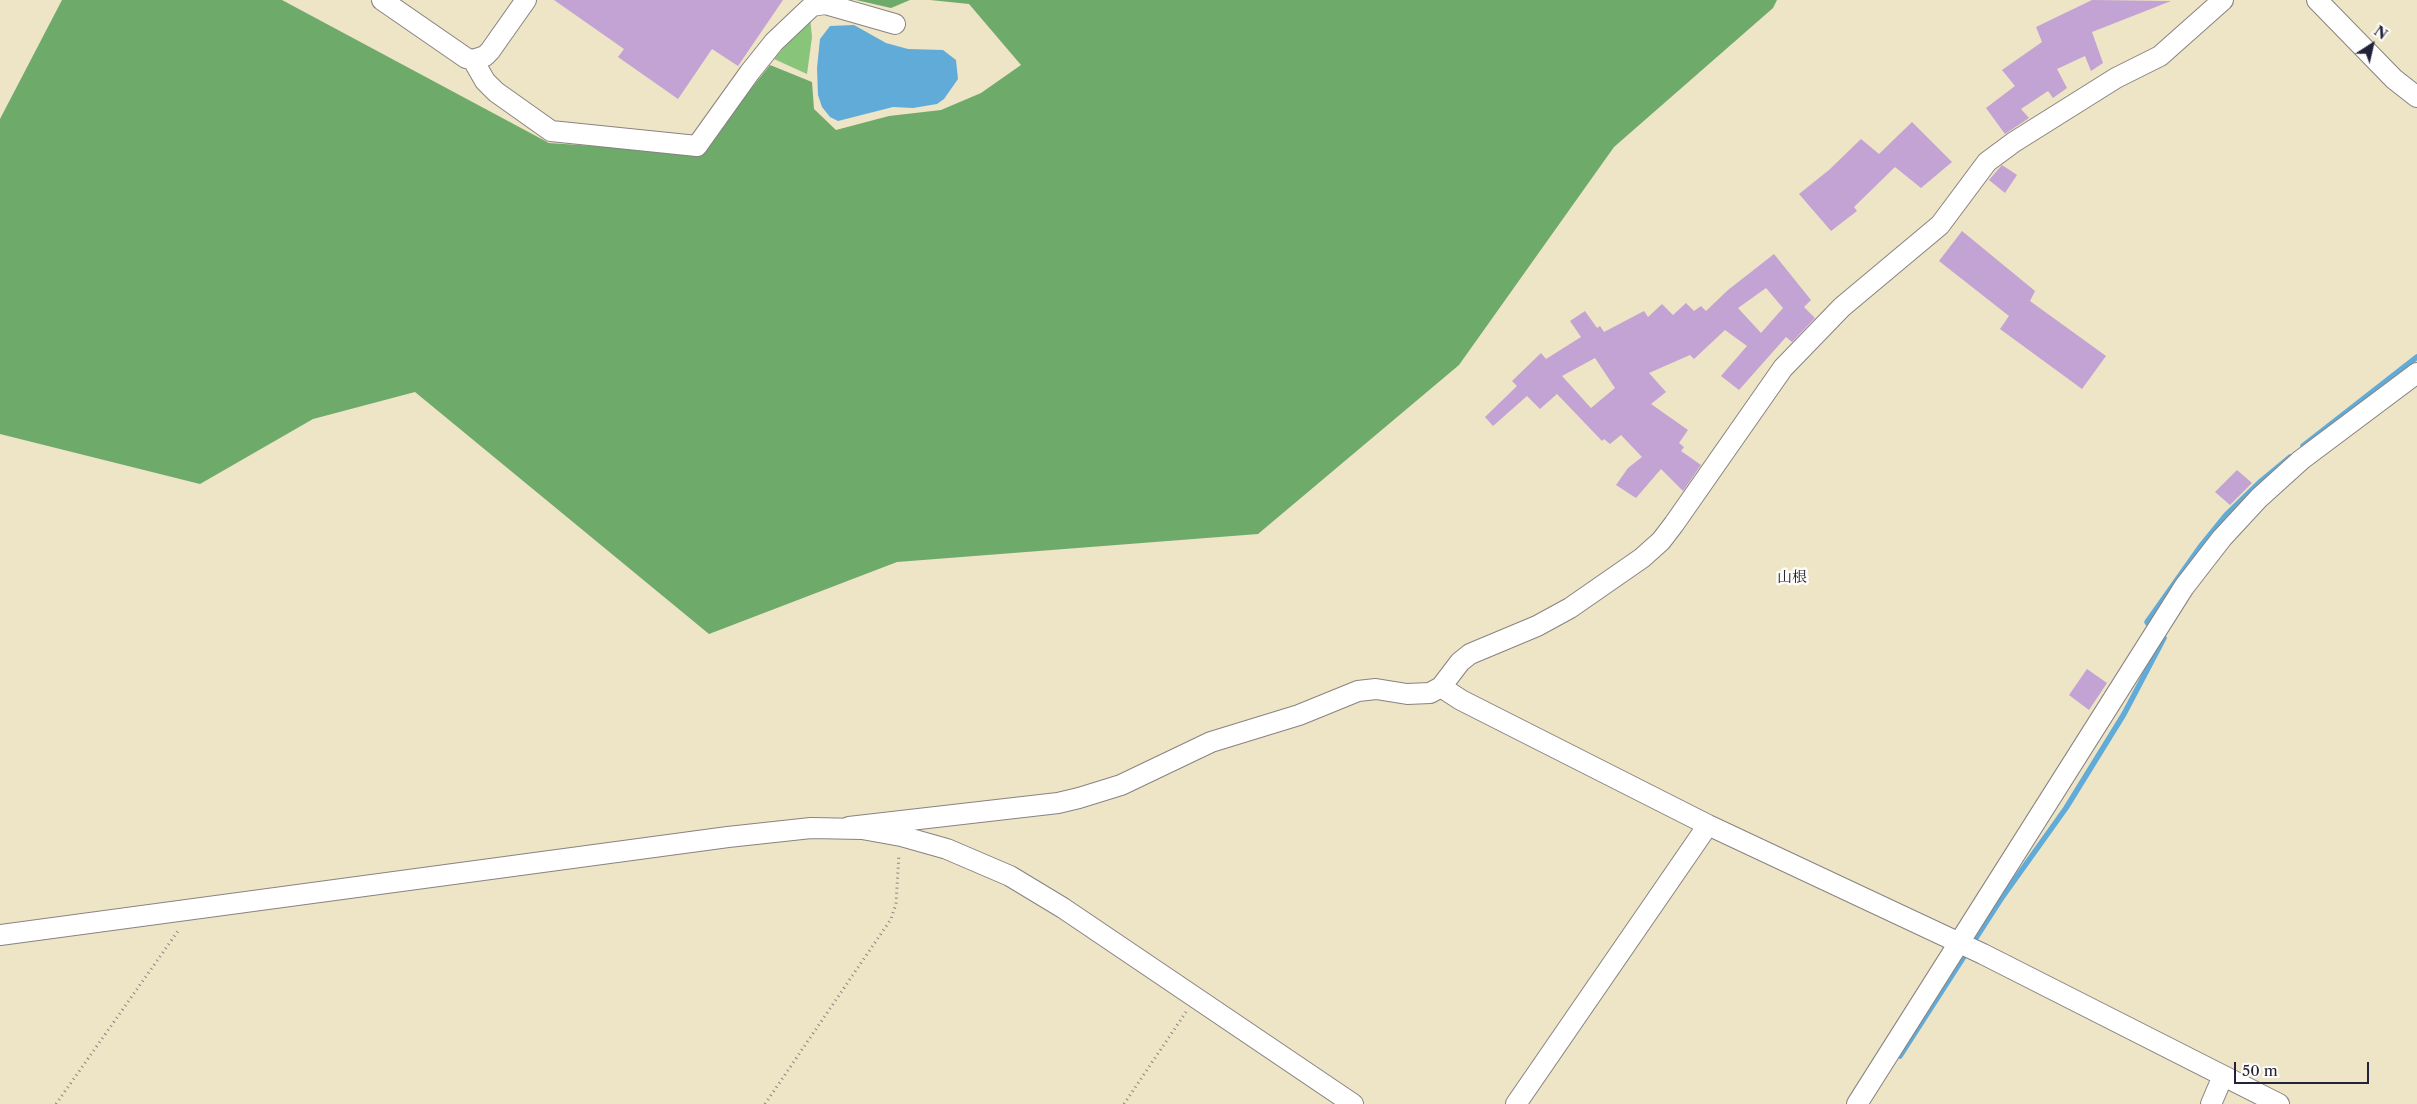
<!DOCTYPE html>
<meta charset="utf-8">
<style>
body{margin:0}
#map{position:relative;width:2417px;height:1104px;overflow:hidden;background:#eee4c6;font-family:"Libre Caslon Text",serif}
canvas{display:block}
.north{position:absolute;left:2347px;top:20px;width:50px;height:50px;-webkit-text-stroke:4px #fdfcf7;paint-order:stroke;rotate:35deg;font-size:14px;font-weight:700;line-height:20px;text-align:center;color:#22223b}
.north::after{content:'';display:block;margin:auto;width:18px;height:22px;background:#22223b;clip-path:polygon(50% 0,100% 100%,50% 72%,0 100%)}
.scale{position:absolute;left:2234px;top:1062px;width:135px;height:22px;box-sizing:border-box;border:2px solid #22223b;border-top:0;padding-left:6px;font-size:15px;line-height:18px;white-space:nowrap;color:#22223b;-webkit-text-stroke:4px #fdfcf7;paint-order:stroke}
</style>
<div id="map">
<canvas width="2417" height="1104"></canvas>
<div class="north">N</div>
<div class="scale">50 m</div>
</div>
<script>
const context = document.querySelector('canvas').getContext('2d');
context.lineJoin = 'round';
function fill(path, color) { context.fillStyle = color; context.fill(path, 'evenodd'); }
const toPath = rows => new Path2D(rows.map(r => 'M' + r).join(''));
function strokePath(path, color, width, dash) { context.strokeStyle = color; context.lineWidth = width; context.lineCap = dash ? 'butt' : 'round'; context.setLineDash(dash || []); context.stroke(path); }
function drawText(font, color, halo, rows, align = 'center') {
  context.font = font + ' "Libre Caslon Text","Noto Serif JP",serif'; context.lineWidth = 5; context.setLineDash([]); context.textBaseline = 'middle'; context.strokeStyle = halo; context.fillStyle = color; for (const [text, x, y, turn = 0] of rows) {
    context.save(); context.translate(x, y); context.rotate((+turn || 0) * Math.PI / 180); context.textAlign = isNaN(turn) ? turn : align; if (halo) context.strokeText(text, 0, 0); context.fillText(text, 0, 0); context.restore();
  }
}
const green = toPath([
 [810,17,812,37,807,74,774,59]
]);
const forest = toPath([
 [62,0,282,0,549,143,700,153,770,65,812,82,814,109,836,130,889,116,941,110,981,93,1021,65,969,4,930,0,1777,0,1773,8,1614,147,1459,365,1258,534,897,562,709,634,415,392,313,419,200,484,0,434,0,119],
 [856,0,910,0,891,8]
]);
const water = toPath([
 [854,25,886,43,908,49,943,50,956,60,958,79,944,99,937,104,913,108,893,107,838,121,830,117,822,107,818,95,817,68,820,39,830,26]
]);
const stream = toPath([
 [2303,446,2417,357],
 [2149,625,2147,622,2200,547,2226,515,2261,481,2290,457],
 [1900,1056,2001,899,2066,808,2124,714,2164,638,2161,636]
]);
const building = toPath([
 [554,0,783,0,738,66,712,49,678,99,618,57,624,49],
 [2092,0,2171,1,2092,32,2103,63,2091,71,2085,56,2057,69,2067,88,2053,98,2048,91,2021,109,2029,118,2005,134,1986,108,2015,86,2002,70,2042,42,2036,27],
 [1912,122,1952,162,1921,188,1895,167,1854,207,1857,211,1831,231,1799,194,1829,170,1861,139,1879,154],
 [2002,165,2017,175,2005,193,1989,180],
 [1962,231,2035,291,2030,301,2106,356,2082,389,2000,329,2009,316,1939,261],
 [1774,254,1811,300,1804,307,1815,318,1792,342,1786,337,1739,390,1721,376,1747,346,1725,330,1694,359,1690,355,1649,373,1666,392,1651,404,1688,430,1679,443,1684,447,1681,451,1701,465,1683,491,1661,469,1636,498,1616,485,1628,468,1642,457,1621,435,1610,444,1604,439,1602,441,1557,394,1540,409,1527,396,1493,426,1485,417,1517,386,1512,381,1541,353,1546,359,1581,337,1570,321,1585,311,1597,328,1600,326,1604,332,1644,311,1648,317,1662,304,1673,315,1686,303,1694,311,1701,306,1706,311,1728,290],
 [1766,288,1783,308,1761,333,1738,308],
 [1595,358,1615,388,1591,408,1562,376],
 [2237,470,2252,483,2230,505,2215,492],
 [2087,669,2107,683,2089,710,2069,695]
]);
const path = toPath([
 [56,1104,178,931],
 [765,1104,891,919,896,904,899,854],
 [1124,1104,1186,1012]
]);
const minor = toPath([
 [382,0,466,58,473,60,485,56,490,51,526,0],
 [2317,0,2394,79,2417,97],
 [473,60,485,81,496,92,551,131,697,146,750,72,774,42,812,6,825,4,895,24],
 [1441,687,1461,700,1708,825,1983,954,2279,1104],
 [849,827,1058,803,1079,798,1121,785,1211,742,1299,715,1358,691,1376,689,1407,694,1430,693,1441,687,1460,662,1470,654,1537,626,1570,608,1642,558,1661,541,1674,524,1783,368,1842,307,1940,225,1987,162,2014,142,2116,78,2160,56,2223,0],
 [0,935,728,837,811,828,862,829,901,836,947,849,1010,876,1063,908,1353,1104],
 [1516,1104,1708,825],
 [1857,1104,2184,587,2222,538,2259,498,2301,460,2417,373],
 [2211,1104,2223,1076]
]);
const neighbourhoodNames = [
 ["山根",1792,578]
];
fill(green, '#88c47a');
fill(forest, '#6eaa6a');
fill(water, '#61abd9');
strokePath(stream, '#61abd9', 5.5);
fill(building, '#c2a3d3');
strokePath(minor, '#888380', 22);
strokePath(path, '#888380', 3, [1, 4]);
strokePath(minor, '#fff', 20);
drawText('15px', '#22223b', '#fdfcf7', neighbourhoodNames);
</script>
